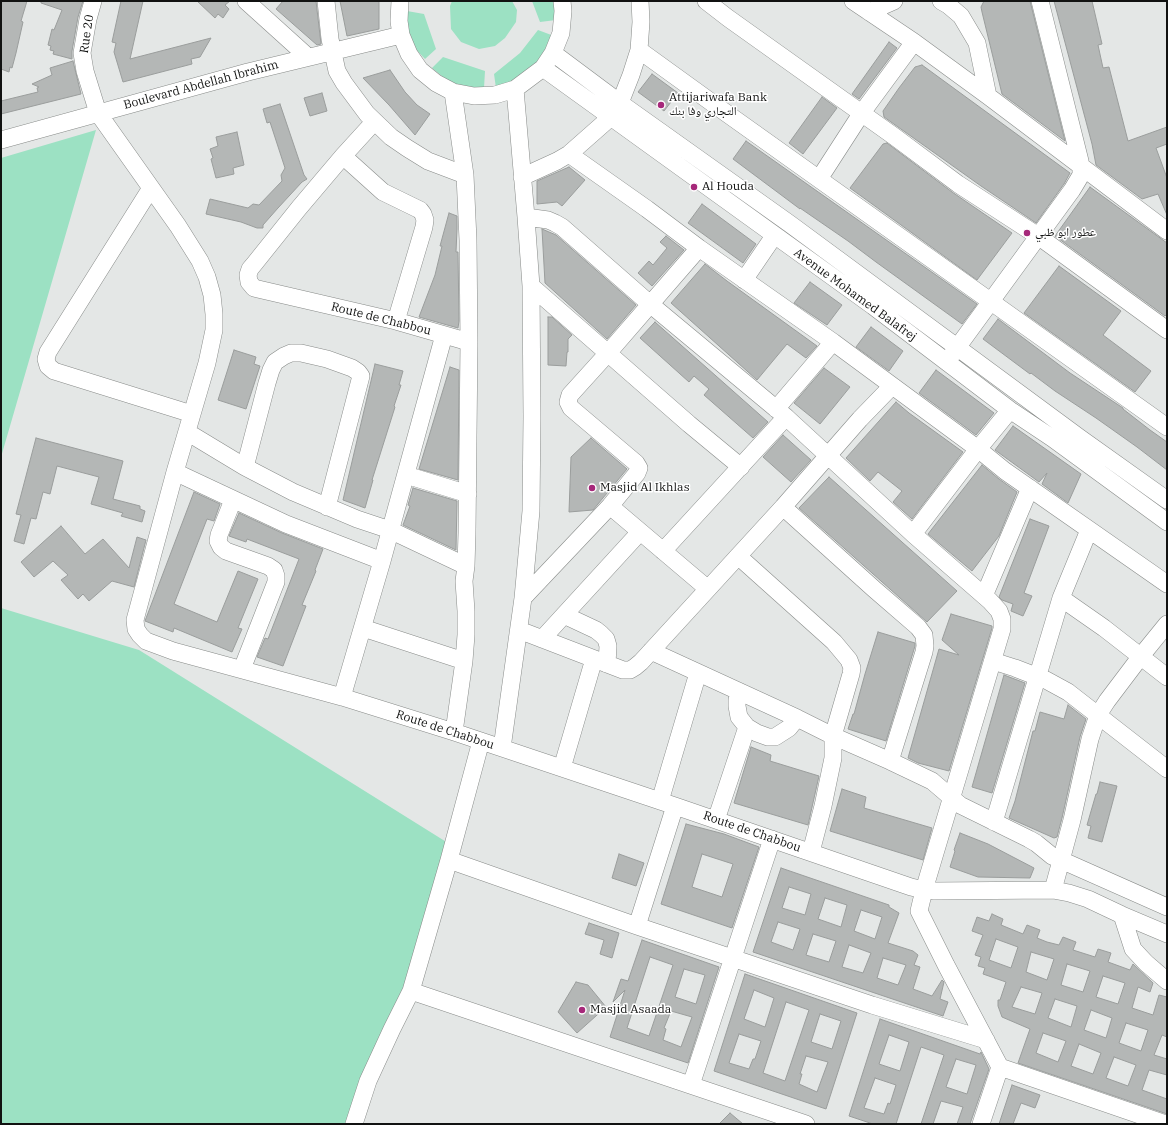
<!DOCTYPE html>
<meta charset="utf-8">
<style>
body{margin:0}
#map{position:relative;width:1168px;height:1125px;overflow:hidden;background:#e4e7e6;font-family:"IBM Plex Serif",serif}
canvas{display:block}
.frame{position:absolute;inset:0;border:2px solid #111211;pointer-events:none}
</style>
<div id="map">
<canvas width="1168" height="1125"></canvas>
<div class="frame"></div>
</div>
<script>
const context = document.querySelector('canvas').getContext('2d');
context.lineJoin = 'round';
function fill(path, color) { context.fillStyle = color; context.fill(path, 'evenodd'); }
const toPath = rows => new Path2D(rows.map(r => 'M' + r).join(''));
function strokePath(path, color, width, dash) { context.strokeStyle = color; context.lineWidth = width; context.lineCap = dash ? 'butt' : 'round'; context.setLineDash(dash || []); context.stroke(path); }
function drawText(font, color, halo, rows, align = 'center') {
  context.font = font + ' "IBM Plex Serif","Noto Naskh Arabic",serif'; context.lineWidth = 3; context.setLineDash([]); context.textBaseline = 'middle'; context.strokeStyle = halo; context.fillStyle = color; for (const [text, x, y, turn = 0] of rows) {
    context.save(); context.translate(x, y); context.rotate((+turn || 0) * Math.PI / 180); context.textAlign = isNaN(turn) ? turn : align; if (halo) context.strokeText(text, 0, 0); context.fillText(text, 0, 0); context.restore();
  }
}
const green = toPath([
 [452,1,512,1,517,10,516,22,505,38,495,46,479,49,461,42,451,29,450,6],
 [532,1,559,1,556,20,540,22],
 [407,11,424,14,436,49,425,59,406,39],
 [538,30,554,36,550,50,518,83,496,88,494,74,520,53],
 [443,57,485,71,484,88,469,88,455,84,443,77,432,68],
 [96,130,1,457,1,158],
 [1,608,139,650,456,848,359,1124,1,1124]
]);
const building = toPath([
 [1,1,27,1,21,21,23,22,16,53,12,68,10,67,9,72,1,69,1,1],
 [41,1,83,1,78,17,72,51,72,59,53,54,54,51,50,50,51,46,48,45,52,29,54,30,62,10,41,3,41,1],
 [121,1,143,1,130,59,211,38,200,57,191,59,192,64,123,82,114,52,116,43,112,42,121,1],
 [197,1,230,1,225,5,229,9,223,18,218,14,215,18,197,1],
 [283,1,316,1,321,44,317,45,276,9,283,1],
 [340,1,379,1,379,29,347,36,340,1],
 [984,1,1030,1,1065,141,1002,94,982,12,981,7,984,1],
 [1054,1,1092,1,1102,44,1098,45,1103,68,1109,67,1128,141,1167,127,1167,144,1156,148,1167,178,1167,215,1158,194,1142,199,1096,165,1092,144,1054,1],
 [889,42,897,48,859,99,852,94,889,42],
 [73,61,81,94,1,114,1,101,38,92,37,88,39,87,32,84,52,75,50,68,73,61],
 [922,65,1070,173,1064,184,1036,223,981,186,884,117,883,111,899,88,915,67,922,65],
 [390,70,405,92,417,105,430,114,415,135,389,105,363,78,390,70],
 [652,74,678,93,664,111,638,92,652,74],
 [322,93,327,111,310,116,304,98,322,93],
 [822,97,837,108,803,154,789,143,822,97],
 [280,104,304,175,307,179,302,182,278,208,263,225,263,228,257,228,241,222,206,214,210,199,248,208,253,204,259,205,282,181,281,175,285,168,270,122,267,123,263,109,280,104],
 [237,132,244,165,233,168,234,174,216,178,211,159,213,158,210,149,218,146,216,137,237,132],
 [746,141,977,304,962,324,876,262,848,241,800,208,800,209,733,159,746,141],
 [887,143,952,192,1012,233,977,280,850,188,883,144,887,143],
 [569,167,585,180,562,206,557,202,537,204,537,181,569,167],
 [1090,187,1167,243,1167,314,1165,316,1055,236,1090,187],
 [702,204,756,244,743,263,688,223,702,204],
 [449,213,457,216,457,229,456,252,458,252,459,321,458,328,419,317,435,275,442,246,440,246,449,213],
 [542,229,556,235,636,305,607,339,545,283,542,229],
 [666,236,684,250,652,286,638,273,649,261,653,265,667,248,660,242,666,236],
 [705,264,727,281,817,346,806,358,787,344,757,380,671,303,705,264],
 [1059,266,1121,311,1103,335,1151,371,1135,392,1024,313,1059,266],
 [810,282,842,305,827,325,794,303,810,282],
 [548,317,552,317,572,335,568,339,568,352,567,352,566,366,548,365,548,317],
 [998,319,1070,373,1123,408,1123,409,1150,430,1167,442,1167,470,1137,447,1096,418,1055,391,1031,373,1030,374,983,339,998,319],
 [655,322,768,422,753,438,704,395,709,389,694,376,689,382,640,338,655,322],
 [871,327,903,351,889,371,856,347,871,327],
 [234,350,256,357,254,364,260,366,246,409,218,400,234,350],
 [375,364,403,371,399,385,401,385,394,406,395,407,372,480,373,480,365,508,343,500,375,364],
 [450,367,459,370,458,480,419,469,450,367],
 [824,368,850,387,820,424,794,403,824,368],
 [936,370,994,413,976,435,919,393,936,370],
 [896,402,909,413,963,452,912,519,893,502,902,491,878,472,870,481,846,458,896,402],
 [1013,426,1081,474,1068,503,1042,484,1047,473,1039,482,995,450,1013,426],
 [783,435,811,460,791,482,763,457,783,435],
 [36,438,123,461,113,499,140,506,140,509,145,511,142,522,121,516,123,513,91,504,99,477,57,466,50,494,43,492,36,519,31,518,24,544,14,541,21,515,16,514,36,438],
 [591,438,627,469,593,510,569,512,571,457,591,438],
 [982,465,999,479,1017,492,999,536,972,571,928,534,982,465],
 [829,477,957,591,927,622,799,508,829,477],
 [413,488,457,501,456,550,403,525,410,506,408,505,413,488],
 [194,492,220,504,214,521,207,519,174,604,217,622,238,571,258,579,238,628,242,629,232,652,174,628,173,632,145,621,194,492],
 [239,513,282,533,323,549,315,570,316,571,302,605,306,606,283,666,257,657,265,638,268,639,299,559,247,539,246,542,229,536,239,513],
 [1030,519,1049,526,1024,593,1032,596,1023,616,1011,611,1013,604,1002,600,999,597,1030,519],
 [61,526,85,554,103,539,129,568,137,537,146,540,134,587,112,581,89,601,83,594,78,599,61,580,68,575,53,561,34,577,21,562,61,526],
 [951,614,992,626,992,628,949,771,918,763,908,758,939,649,959,655,942,640,951,614],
 [878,632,915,643,915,646,886,741,848,729,853,714,854,714,865,674,878,632],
 [1004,675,1025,683,992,793,972,787,1004,675],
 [1068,705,1086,719,1080,737,1062,818,1057,837,1054,838,1009,818,1015,801,1033,731,1035,731,1040,712,1064,719,1068,705],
 [751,747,771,755,770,761,819,776,808,825,734,803,751,747],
 [1100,782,1117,786,1102,842,1088,838,1091,826,1087,825,1096,794,1097,794,1100,782],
 [842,789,866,797,864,808,932,828,923,860,830,831,842,789],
 [686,824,724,834,759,847,732,928,661,904,686,824],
 [702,854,733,864,722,897,692,887,702,854],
 [960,833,988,844,1034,868,1030,878,978,877,950,867,955,851,954,850,960,833],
 [619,854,644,863,636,886,612,878,619,854],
 [781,868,889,905,889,907,899,913,888,943,913,951,918,955,914,965,920,967,913,989,932,996,942,980,944,982,940,999,948,1002,943,1016,753,952,781,868],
 [789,887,811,894,805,915,782,908,789,887],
 [825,898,847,905,841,927,818,919,825,898],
 [861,910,882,917,875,939,854,931,861,910],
 [778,922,800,929,793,950,771,942,778,922],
 [813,934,836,941,829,962,806,955,813,934],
 [849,945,871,953,863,973,842,967,849,945],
 [883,958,906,965,898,985,877,978,883,958],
 [992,914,1003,919,1001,925,1023,934,1027,925,1040,930,1037,938,1047,942,1059,945,1063,937,1076,942,1073,950,1095,957,1098,949,1111,953,1108,962,1130,970,1133,964,1153,983,1150,992,1138,987,1132,1008,1153,1015,1159,995,1167,997,1167,1037,1162,1035,1154,1055,1167,1059,1167,1075,1149,1070,1142,1090,1167,1099,1167,1114,1018,1063,1030,1029,1002,1017,998,1006,998,1000,1000,1000,1006,982,983,974,985,968,978,966,981,957,975,955,983,935,972,931,977,917,989,921,992,914],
 [996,939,1018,947,1011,968,989,960,996,939],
 [1031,952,1054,959,1047,980,1026,972,1031,952],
 [1067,964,1090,971,1083,992,1061,985,1067,964],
 [1103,976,1125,983,1118,1004,1096,997,1103,976],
 [1021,987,1042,993,1035,1014,1012,1007,1021,987],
 [1055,999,1077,1006,1071,1027,1048,1018,1055,999],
 [1091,1010,1112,1018,1106,1038,1084,1030,1091,1010],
 [1126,1023,1148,1030,1141,1051,1119,1043,1126,1023],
 [1043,1033,1066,1041,1058,1062,1036,1053,1043,1033],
 [1079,1044,1101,1053,1093,1074,1071,1066,1079,1044],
 [1114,1057,1136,1065,1128,1086,1106,1078,1114,1057],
 [589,923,619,933,612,958,600,954,604,940,585,934,589,923],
 [642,940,719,967,688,1063,610,1037,625,990,613,1002,621,979,628,981,642,940],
 [650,957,673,965,649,1036,627,1028,650,957],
 [684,969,705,975,696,1004,675,997,684,969],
 [671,1011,692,1017,681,1047,663,1040,666,1029,664,1028,671,1011],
 [745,974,857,1013,826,1109,714,1071,745,974],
 [754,990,774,998,765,1027,744,1019,754,990],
 [786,1002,809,1010,785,1081,763,1073,786,1002],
 [820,1014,841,1021,832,1049,811,1042,820,1014],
 [739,1034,761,1041,755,1059,753,1059,749,1069,729,1063,739,1034],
 [806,1056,828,1062,817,1092,799,1084,802,1074,800,1074,806,1056],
 [576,982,588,985,606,1007,577,1033,558,1012,576,982],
 [880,1019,980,1054,981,1052,989,1069,970,1124,957,1124,963,1107,941,1101,933,1124,921,1124,944,1055,921,1047,896,1124,873,1124,849,1116,880,1019],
 [889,1035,909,1042,900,1071,879,1064,889,1035],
 [956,1059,976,1065,967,1094,946,1087,956,1059],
 [875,1078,896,1085,890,1104,888,1103,884,1114,864,1108,875,1078],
 [1012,1085,1040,1095,1035,1108,1021,1103,1013,1124,999,1124,1012,1085],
 [730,1113,743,1124,719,1124,730,1113]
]);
const minor = toPath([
 [93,1,88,19,82,53,85,71,98,113,178,226,200,261,207,277,212,295,214,314,214,330,207,363,175,472,135,620,136,629,140,635,146,641,173,651,342,697,454,732,675,806,911,887,924,890,934,891,1053,890,1069,893,1088,899,1122,915,1167,934],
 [246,1,308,57],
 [326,1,330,39,337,71,344,83,367,114,391,137,407,148,428,161,465,175,453,92],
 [400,1,399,21,401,35,409,54,420,70,436,83,453,92,474,96,495,95,515,89,543,68,553,53,561,33,563,11,562,1],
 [706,1,728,18,895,137,958,184,1038,236,1167,330],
 [853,1,914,42,988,96,1167,231],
 [941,1,948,5,961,16,977,43,988,96],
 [869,12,894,1],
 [639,50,722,110,1167,427],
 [553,53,620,103,790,224,1080,438,1167,500],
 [543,68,873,306,1010,410,1052,438,1167,522],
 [374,122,343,156,299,208,255,263,250,269,248,275,249,282,254,288,258,289,396,321,469,342],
 [1,140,248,72,401,35],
 [569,154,647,209,699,248,833,342,978,449,1005,471,1167,584],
 [343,156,383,192,420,210,423,214,425,220,424,227,396,321],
 [522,177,557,161,569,154,611,117,620,103,631,75,639,50,641,22,640,1],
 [819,179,861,114,914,42],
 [151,188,48,352,46,359,48,366,54,371,192,414],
 [526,217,548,220,555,223,562,227,650,304,786,417,913,534,990,601,999,611,1002,619,1002,629,924,890,919,911,946,965,1000,1067,1166,1124],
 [744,280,774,236],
 [531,286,689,424,741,467],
 [951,356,1072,190,1081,175,1081,170,1080,161,1040,1],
 [776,409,833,342],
 [187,432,245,467,293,492,357,519,390,530,466,566],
 [245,467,267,383,271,370,275,362,284,356,291,353,301,353,327,359,352,368,358,372,361,376,327,507],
 [175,472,286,524,382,561],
 [406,475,468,494],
 [233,500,219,535,218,541,221,547,226,551,268,566,274,570,276,576,276,582,242,669],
 [610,506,708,589],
 [783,507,874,589,918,627,924,635,925,646,924,652,890,761],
 [913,534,978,449,1010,410],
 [663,551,786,417],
 [738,556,834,642,849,660,852,668,851,674,833,736,833,758,823,806,811,852],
 [984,596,1030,488],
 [523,598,610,506,637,473,639,468,636,463,571,408,568,402,570,395,608,353,699,248],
 [1061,598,1104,628,1167,677],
 [564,615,596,630,601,634,606,639,608,646,607,664],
 [363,628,464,661],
 [519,630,623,670,630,670,635,667,641,662,783,507,860,419,892,386],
 [542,639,640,532],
 [651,651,797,718,833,736,890,761,932,781,960,805,1029,839,1036,843,1052,856,1167,907],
 [993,661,1015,668,1046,680,1068,692,1167,769],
 [740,692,737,700,737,706,739,717,747,727,757,733,768,737,775,737,789,728,797,718],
 [342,697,382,561,444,335],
 [454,732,464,661,466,635,466,611,464,581,466,566,467,533,469,342,468,240,465,175],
 [502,748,523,598,531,511,532,417,531,286,526,217,515,89],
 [562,768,594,659],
 [660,801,698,673],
 [716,820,747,727],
 [994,822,1061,598,1089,530],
 [449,860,637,926,872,1005,986,1040],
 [1053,890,1072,820,1090,739,1098,715,1107,701,1141,656,1167,624],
 [1122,915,1133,949,1146,963,1167,981],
 [637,926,675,806],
 [411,991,806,1124],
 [691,1085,772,839],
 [354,1124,368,1081,392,1029,411,991,449,860,481,741],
 [981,1124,1000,1067]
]);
const markers = [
 [661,105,4,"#a6287a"],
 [694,187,4,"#a6287a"],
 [1027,233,4,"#a6287a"],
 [592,488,4,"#a6287a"],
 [582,1010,4,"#a6287a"]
];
const streetNames = [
 ["Rue 20",87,34,-82],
 ["Boulevard Abdellah Ibrahim",201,85,-15],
 ["Avenue Mohamed Balafrej",855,295,36],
 ["Route de Chabbou",381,319,14],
 ["Route de Chabbou",445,730,18],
 ["Route de Chabbou",752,832,19]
];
const poiNames = [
 ["Attijariwafa Bank",669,98],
 ["التجاري وفا بنك",669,112],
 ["Al Houda",702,187],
 ["عطور ابو ظبي",1035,233],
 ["Masjid Al Ikhlas",600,488],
 ["Masjid Asaada",590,1010]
];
fill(green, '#9ce1c3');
fill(building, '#b4b7b6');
strokePath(building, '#9a9d9c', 1);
strokePath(minor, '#888b89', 18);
strokePath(minor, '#fff', 17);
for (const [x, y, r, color] of markers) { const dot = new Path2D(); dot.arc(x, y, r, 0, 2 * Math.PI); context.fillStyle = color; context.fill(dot); strokePath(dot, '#fff', 1.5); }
drawText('12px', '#111211', '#fff', streetNames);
drawText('12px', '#111211', '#fff', poiNames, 'left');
</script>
